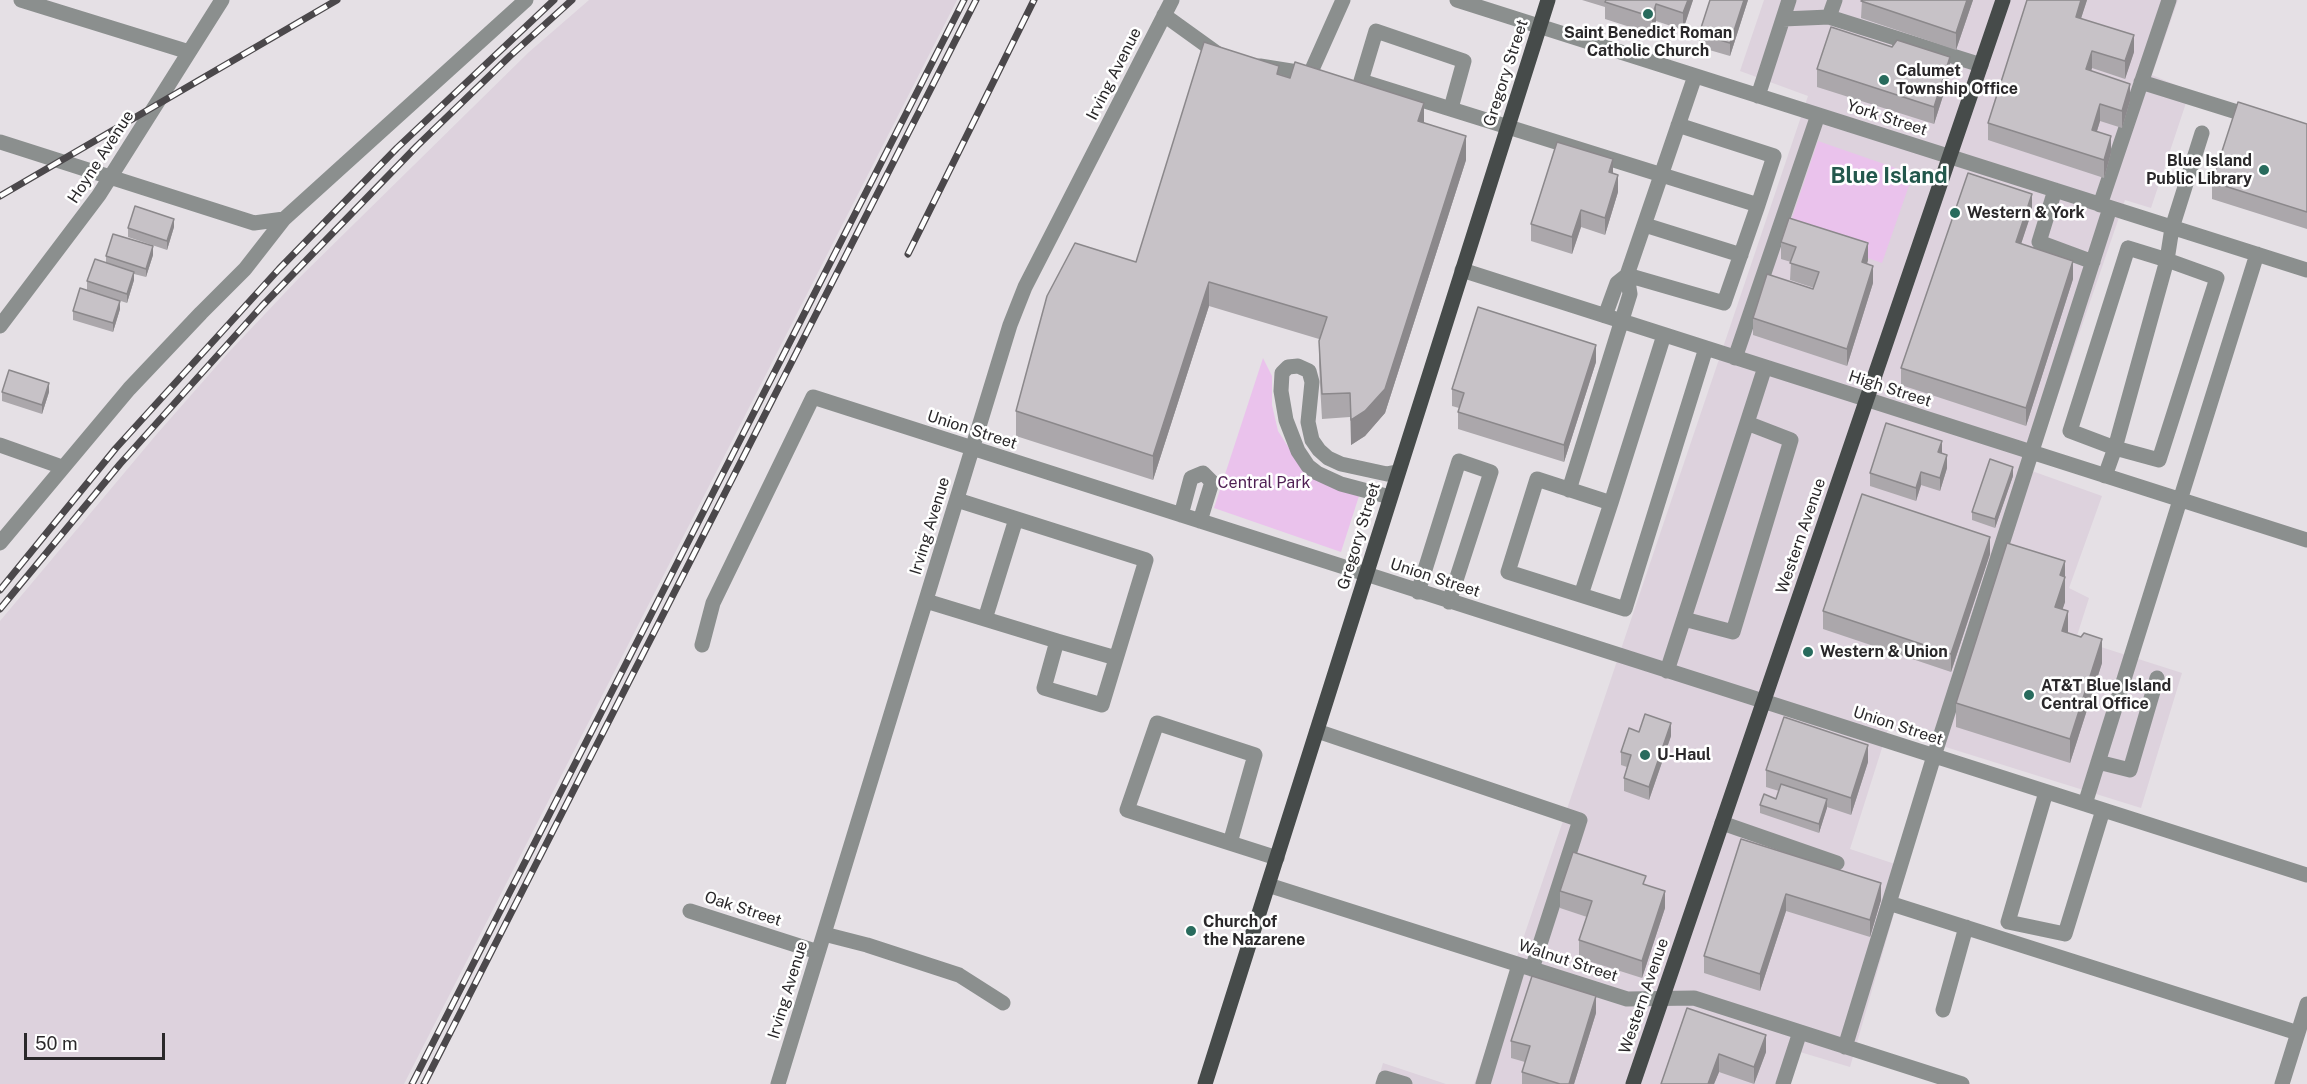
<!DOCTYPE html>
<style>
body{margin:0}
#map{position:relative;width:2307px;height:1084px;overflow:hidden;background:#e5e0e5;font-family:"Public Sans",sans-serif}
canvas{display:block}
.scale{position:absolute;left:24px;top:1033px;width:141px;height:27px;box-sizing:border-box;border:3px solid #2a282a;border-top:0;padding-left:8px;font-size:18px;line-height:21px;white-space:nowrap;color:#2a282a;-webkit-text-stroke:4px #fff;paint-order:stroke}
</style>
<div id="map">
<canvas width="2307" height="1084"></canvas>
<div class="scale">50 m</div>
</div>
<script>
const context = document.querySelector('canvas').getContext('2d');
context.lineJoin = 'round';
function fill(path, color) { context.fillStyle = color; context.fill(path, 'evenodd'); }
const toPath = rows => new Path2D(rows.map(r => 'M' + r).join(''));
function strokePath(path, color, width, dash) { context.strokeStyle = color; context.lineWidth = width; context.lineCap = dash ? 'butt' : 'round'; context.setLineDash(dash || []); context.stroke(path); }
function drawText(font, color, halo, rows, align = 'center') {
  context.font = font + ' "Public Sans",sans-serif'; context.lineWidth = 5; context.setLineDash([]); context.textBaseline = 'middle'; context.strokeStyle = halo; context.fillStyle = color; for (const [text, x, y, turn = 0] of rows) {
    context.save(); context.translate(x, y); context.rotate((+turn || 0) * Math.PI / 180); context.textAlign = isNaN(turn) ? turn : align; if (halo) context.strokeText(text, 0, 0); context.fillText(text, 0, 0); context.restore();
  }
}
const built = toPath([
 [589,0,957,0,404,1084,0,1084,0,621,156,435,228,353,299,278,529,52],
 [1764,0,2178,0,2152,75,2190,91,2151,208,2125,200,2032,471,2102,496,2069,588,2089,598,2076,639,2182,673,2141,808,1888,729,1850,849,1907,868,1850,1067,1800,1052,1789,1084,1474,1084,1808,96,1740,71],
 [1383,1063,1446,1084,1377,1084]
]);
const green = toPath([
 [1818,141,1913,174,1882,263,1788,230],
 [1263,358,1272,376,1272,405,1278,431,1292,453,1359,496,1341,552,1214,508]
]);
const minor = toPath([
 [21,0,189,52],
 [1457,0,2307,270],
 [1164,15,1221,56],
 [1829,17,1981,65],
 [1783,19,1829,17,1835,0],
 [1260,66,1310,74,1343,0],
 [2141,82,2253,117],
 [1758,96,1789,0],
 [1451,108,1464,61,1376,31,1361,81,1758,205,1724,303,1627,275],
 [1678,125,1774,156,1758,205],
 [0,142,254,223,284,219,526,0],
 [2055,190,2039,242,2093,262],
 [2100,205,2169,0],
 [1645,225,1741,255],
 [2128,248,2167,260,2115,448,2070,431,2128,248],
 [1462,270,2307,540],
 [1605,316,1617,283,1627,275],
 [0,326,99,195,222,0],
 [1664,335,1611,503,1537,479,1508,572,1625,609,1706,348],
 [1735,358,1818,115],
 [0,445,62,467],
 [2105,476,2115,448,2159,460,2217,278,2167,260,2172,228,2202,133],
 [1569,490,1630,294,1627,275,1695,76],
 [1390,497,1341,484,1317,473,1308,466,1298,451,1286,420,1281,391,1282,373,1288,367,1298,366,1309,371,1312,382,1308,422,1312,440,1319,450,1328,458,1341,464,1387,474,1398,472],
 [1181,515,1191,478,1203,473,1212,482,1200,521],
 [0,543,129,389,201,313,245,269,284,219],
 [1418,592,1459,461,1491,472,1449,602],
 [1581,595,1611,503],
 [926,601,1057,641,1044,688,1102,705,1146,560,957,500],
 [985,619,1016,519],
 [1684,619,1733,632,1791,440,1747,423],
 [1057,641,1116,658],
 [702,645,713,603,813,397,2307,875],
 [1667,671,1765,367],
 [1317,731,1580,820,1532,969],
 [2098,762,2130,770,2157,678],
 [2046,792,2008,922,2065,934,2103,810],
 [2085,804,2257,254],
 [1722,823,1837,863],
 [1230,843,1255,755,1157,723,1127,810,1230,843,1277,858],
 [1268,885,1627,999,1694,998,1962,1084],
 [1889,903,2298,1033],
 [690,911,818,952],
 [824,934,867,945,959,975,1003,1003],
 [1943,1010,1966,927],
 [1845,1047,1934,756,2110,208],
 [778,1084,1010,325,1025,287,1172,0],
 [1383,1084,1385,1078,1405,1084],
 [1483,1084,1519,965],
 [1783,1084,1800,1032],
 [2282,1084,2307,1004]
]);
const major = toPath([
 [1205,1084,1548,0],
 [1633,1084,2003,0]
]);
const rail = toPath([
 [0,196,337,0],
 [908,254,1034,0],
 [0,590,116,448,279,269,397,148,554,0],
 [0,609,120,464,262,306,417,146,510,56,572,0],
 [412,1084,964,0],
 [424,1084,976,0]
]);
const wall = toPath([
 [1582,0,1693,0,1683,30,1656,21,1652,34,1605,19,1605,7],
 [1710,0,1748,0,1730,56,1699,47,1699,34],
 [1862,0,1973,0,1956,50,1861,18],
 [2027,0,2087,0,2081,18,2134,52,2125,79,2092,68,2091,71,2130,101,2122,128,2100,121,2097,131,2111,153,2104,178,1988,140,1988,123],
 [1892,47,1950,74,1934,124,1817,87,1817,69],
 [1279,74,1424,122,1466,160,1385,413,1365,436,1351,445,1350,417,1322,419,1319,366,1319,339,1209,306,1153,480,1016,436,1016,411,1136,262],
 [2307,124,2307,229,2212,199,2212,182],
 [1618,192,1605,235,1581,227,1572,254,1531,241,1531,224],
 [2032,211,2021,244,2073,279,2026,426,1901,385,1901,368],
 [174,227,167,250,128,237,128,228],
 [1781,242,1868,260,1867,264,1873,283,1847,366,1753,335,1753,318,1813,289,1814,288,1790,280,1791,262,1781,259],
 [153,255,146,277,134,274,134,280,127,303,87,290,87,281,106,263,106,256],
 [120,309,113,332,73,320,73,311],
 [1596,362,1564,462,1458,429,1458,412,1459,408,1452,406,1452,389],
 [2,392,49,392,42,414,2,401],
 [1942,453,1947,468,1940,491,1921,485,1916,501,1870,486,1870,473],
 [2013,476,1995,528,1972,520,1972,512],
 [1990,554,1951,672,1823,629,1823,611],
 [2065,561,2065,602,2062,610,2068,633,2102,663,2070,763,1956,727,1956,703],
 [1671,736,1649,800,1624,791,1624,778,1627,767,1621,765,1621,752],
 [1868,762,1851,815,1827,807,1819,833,1760,813,1760,805,1776,799,1779,791,1766,787,1766,770],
 [1741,839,1881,900,1870,937,1786,911,1760,991,1704,973,1704,956],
 [1646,885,1665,908,1642,978,1579,958,1579,940,1587,917,1560,908,1560,891],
 [1687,1008,1766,1052,1754,1084,1719,1072,1714,1084,1661,1084],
 [1596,1013,1574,1084,1522,1084,1522,1072,1525,1062,1511,1058,1511,1041]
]);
const shadedWall = toPath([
 [1688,0,1693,0,1683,30,1683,13],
 [1744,0,1748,0,1730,56,1730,43],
 [1967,0,1973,0,1956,50,1956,33],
 [2081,0,2087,0,2076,34,2076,17],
 [1656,4,1656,21,1652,34,1652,17],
 [2134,35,2134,52,2125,79,2125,61],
 [2092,51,2092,68,2086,87,2086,69],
 [1950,57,1950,74,1934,124,1934,107],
 [2130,84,2130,101,2122,128,2122,111],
 [1424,103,1424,128,1418,121],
 [2100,104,2100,121,2092,147,2092,130],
 [1466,136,1466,160,1385,413,1365,436,1351,445,1351,420],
 [2111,136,2111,153,2104,178,2104,160],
 [1613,159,1613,176,1609,172],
 [1618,175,1618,192,1605,235,1605,218],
 [2032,194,2032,211,2016,259,2016,242],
 [1581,210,1581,227,1572,254,1572,237],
 [174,219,174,227,167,250,167,241],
 [1868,243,1868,260,1862,279,1862,262],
 [153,246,153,255,146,277,146,269],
 [2073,261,2073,279,2026,426,2026,408],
 [1873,266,1873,283,1847,366,1847,349],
 [134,272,134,280,127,303,127,294],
 [1209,282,1209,306,1153,480,1153,456],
 [120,301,120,309,113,332,113,323],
 [1596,345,1596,362,1564,462,1564,445],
 [49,383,49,392,42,414,42,405],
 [1942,441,1942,454,1938,452],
 [1947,455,1947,468,1940,491,1940,478],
 [2013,467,2013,476,1995,528,1995,519],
 [1921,472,1921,485,1916,501,1916,488],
 [1990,537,1990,554,1951,672,1951,654],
 [2065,561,2065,602,2055,632,2055,607,2060,575],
 [2068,611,2068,636,2062,631],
 [2102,639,2102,663,2070,763,2070,739],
 [1671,723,1671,736,1649,800,1649,787],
 [1868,745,1868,762,1851,815,1851,798],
 [1827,799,1827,808,1819,833,1819,824],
 [1881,883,1881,900,1870,937,1870,920],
 [1665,891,1665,908,1642,978,1642,961],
 [1786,894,1786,911,1760,991,1760,974],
 [1596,996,1596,1013,1574,1084,1569,1084],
 [1766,1035,1766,1052,1754,1084,1754,1067],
 [1719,1054,1719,1072,1714,1084,1708,1084]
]);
const building = toPath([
 [1606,0,1688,0,1683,13,1656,4,1652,17,1605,2,1606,0],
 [1710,0,1744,0,1730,43,1699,34,1710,0],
 [1862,0,1967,0,1956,33,1861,1,1862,0],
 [2027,0,2081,0,2076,17,2134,35,2125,61,2092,51,2086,69,2130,84,2122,111,2100,104,2092,130,2111,136,2104,160,1988,123,2027,0],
 [1831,27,1892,47,1897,40,1950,57,1934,107,1817,69,1831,27],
 [1204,42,1279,66,1277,74,1290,78,1295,62,1424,103,1418,121,1466,136,1385,389,1365,411,1351,420,1350,393,1322,394,1319,341,1327,317,1209,282,1153,456,1016,411,1047,296,1075,243,1136,262,1204,42],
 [2238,102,2307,124,2307,212,2212,182,2238,102],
 [1557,142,1613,159,1609,172,1618,175,1605,218,1581,210,1572,237,1531,224,1557,142],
 [1968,173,2032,194,2016,242,2073,261,2026,408,1901,368,1968,173],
 [135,206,174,219,167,241,128,228,135,206],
 [1789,218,1868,243,1862,262,1873,266,1847,349,1753,318,1767,274,1813,289,1819,272,1790,263,1796,247,1781,242,1789,218],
 [113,234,153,246,146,269,106,256,113,234],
 [95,259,134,272,127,294,87,281,95,259],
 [80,288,120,301,113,323,73,311,80,288],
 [1478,307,1596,345,1564,445,1458,412,1464,393,1452,389,1478,307],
 [9,370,49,383,42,405,2,392,9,370],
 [1886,423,1942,441,1938,452,1947,455,1940,478,1921,472,1916,488,1870,473,1886,423],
 [1990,459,2013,467,1995,519,1972,512,1990,459],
 [1862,494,1990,537,1951,654,1823,611,1862,494],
 [2007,543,2065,561,2060,575,2065,577,2055,607,2068,611,2062,631,2081,637,2084,633,2102,639,2070,739,1956,703,2007,543],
 [1645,714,1671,723,1649,787,1624,778,1631,755,1621,752,1629,728,1639,732,1645,714],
 [1784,717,1868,745,1851,798,1766,770,1784,717],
 [1781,784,1827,799,1819,824,1760,805,1764,794,1776,799,1781,784],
 [1741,839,1881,883,1870,920,1786,894,1760,974,1704,956,1741,839],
 [1573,852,1646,876,1643,884,1665,891,1642,961,1579,940,1592,901,1560,891,1573,852],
 [1532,976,1596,996,1569,1084,1560,1084,1522,1072,1530,1046,1511,1041,1532,976],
 [1687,1008,1766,1035,1754,1067,1719,1054,1708,1084,1661,1084,1687,1008]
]);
const markers = [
 [1648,14,6,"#286b5d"],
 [1884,80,6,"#286b5d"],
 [2264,170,6,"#286b5d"],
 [1955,213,6,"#286b5d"],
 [1808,652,6,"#286b5d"],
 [2029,695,6,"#286b5d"],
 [1645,755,6,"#286b5d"],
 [1191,931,6,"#286b5d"]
];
const poiNames = [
 ["Saint Benedict Roman",1648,33,"center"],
 ["Catholic Church",1648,51,"center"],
 ["Calumet",1896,71],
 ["Township Office",1896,89],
 ["Blue Island",2252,161,"right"],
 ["Public Library",2252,179,"right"],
 ["Western & York",1967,213],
 ["Western & Union",1820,652],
 ["AT&T Blue Island",2041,686],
 ["Central Office",2041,704],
 ["U-Haul",1657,755],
 ["Church of",1203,922],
 ["the Nazarene",1203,940]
];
const streetNames = [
 ["Gregory Street",1506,73,-72],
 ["Irving Avenue",1114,74,-63],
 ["York Street",1887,118,18],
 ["Hoyne Avenue",101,157,-57],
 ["High Street",1890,389,18],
 ["Union Street",972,430,18],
 ["Irving Avenue",930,526,-73],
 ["Gregory Street",1359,536,-73],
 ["Western Avenue",1801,536,-71],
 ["Union Street",1435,578,18],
 ["Union Street",1898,726,18],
 ["Oak Street",743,909,18],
 ["Walnut Street",1568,961,18],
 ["Irving Avenue",788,990,-73],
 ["Western Avenue",1644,996,-71]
];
const parkNames = [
 ["Central Park",1264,483]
];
const districtNames = [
 ["Blue Island",1889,176]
];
fill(built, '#ddd2dd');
fill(green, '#eac2ec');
strokePath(minor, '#8b8f8e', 15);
strokePath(major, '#464b4a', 15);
strokePath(rail, '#4b484b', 7);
strokePath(rail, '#fff', 4.5, [14]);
fill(wall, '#aba7ab');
fill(shadedWall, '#8b888b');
fill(building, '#c7c2c7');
strokePath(building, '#8b888b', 1.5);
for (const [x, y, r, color] of markers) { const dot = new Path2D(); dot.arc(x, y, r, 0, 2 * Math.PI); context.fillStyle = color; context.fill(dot); strokePath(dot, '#fff', 2); }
drawText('bold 16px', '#2a282a', '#fff', poiNames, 'left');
drawText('16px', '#2a282a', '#fff', streetNames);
drawText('16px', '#4f1f53', '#fff', parkNames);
drawText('bold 22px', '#23584c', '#fff', districtNames);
</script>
